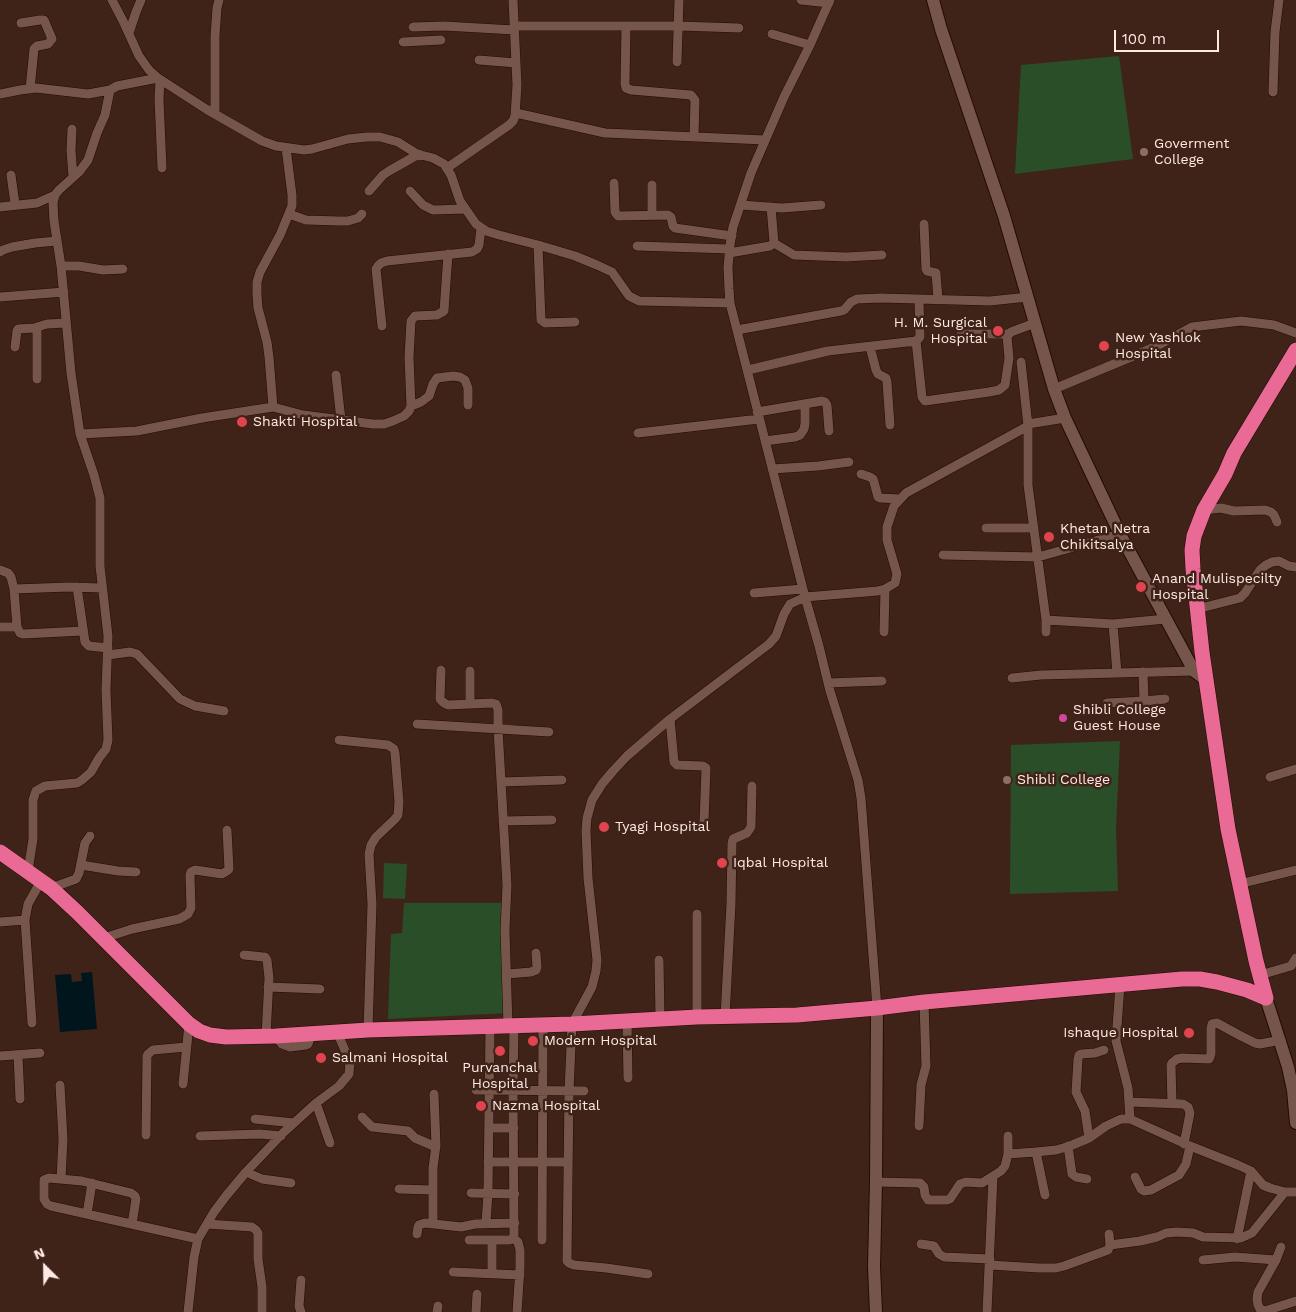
<!DOCTYPE html>
<style>
body{margin:0}
#map{position:relative;width:1296px;height:1312px;overflow:hidden;background:#3f2319;font-family:"Work Sans",sans-serif}
canvas{display:block}
.north{position:absolute;left:20px;top:1242px;width:50px;height:50px;-webkit-text-stroke:4px #3f2319;paint-order:stroke;rotate:337deg;font-size:14px;font-weight:700;line-height:20px;text-align:center;color:#feeae3}
.north::after{content:'';display:block;margin:auto;width:18px;height:22px;background:#feeae3;clip-path:polygon(50% 0,100% 100%,50% 72%,0 100%)}
.scale{position:absolute;left:1114px;top:30px;width:105px;height:22px;box-sizing:border-box;border:2px solid #feeae3;border-top:0;padding-left:6px;font-size:15px;line-height:18px;white-space:nowrap;color:#feeae3;-webkit-text-stroke:4px #3f2319;paint-order:stroke}
</style>
<div id="map">
<canvas width="1296" height="1312"></canvas>
<div class="north">N</div>
<div class="scale">100 m</div>
</div>
<script>
const context = document.querySelector('canvas').getContext('2d');
context.lineJoin = 'round';
function fill(path, color) { context.fillStyle = color; context.fill(path, 'evenodd'); }
const toPath = rows => new Path2D(rows.map(r => 'M' + r).join(''));
function strokePath(path, color, width, dash) { context.strokeStyle = color; context.lineWidth = width; context.lineCap = dash ? 'butt' : 'round'; context.setLineDash(dash || []); context.stroke(path); }
function drawText(font, color, halo, rows, align = 'center') {
  context.font = font + ' "Work Sans",sans-serif'; context.lineWidth = 5; context.setLineDash([]); context.textBaseline = 'middle'; context.strokeStyle = halo; context.fillStyle = color; for (const [text, x, y, turn = 0] of rows) {
    context.save(); context.translate(x, y); context.rotate((+turn || 0) * Math.PI / 180); context.textAlign = isNaN(turn) ? turn : align; if (halo) context.strokeText(text, 0, 0); context.fillText(text, 0, 0); context.restore();
  }
}
const green = toPath([
 [1119,56,1133,159,1015,174,1021,65],
 [1120,741,1116,829,1118,891,1010,894,1011,745],
 [384,863,407,864,405,899,383,898],
 [404,903,503,903,509,1013,388,1019,391,934,402,933]
]);
const water = toPath([
 [92,972,97,1029,60,1032,55,975,71,974,72,982,82,981,81,973]
]);
const street = toPath([
 [112,0,123,21,139,56,149,70,158,78,206,109,262,141,276,146,304,150,312,149,348,139,367,137,380,137,398,142,417,154,433,158,444,164,451,175,460,201,476,224,486,231,499,235,538,245,575,256,597,265,612,272,629,296,639,301,730,303],
 [801,0,829,3],
 [830,0,810,45,784,97,751,173,733,227,730,245,728,267,729,289,730,303,805,597,819,646,830,691,858,780,861,798,877,1008],
 [21,23,40,20,44,20,50,34,52,39,48,44,37,46,34,49,30,89],
 [514,26,679,26,739,28],
 [626,26,625,84,626,88,631,90,691,95,695,100,694,137],
 [413,27,444,26,514,30],
 [129,33,136,12,141,0],
 [772,34,810,45],
 [403,42,441,40],
 [479,60,516,63],
 [677,62,679,0],
 [160,80,159,99,162,168],
 [1273,92,1275,32,1279,0],
 [0,94,20,90,36,88,88,94,110,90],
 [516,113,605,133,765,140],
 [215,114,215,36,217,8,219,0],
 [72,129,71,150,73,177],
 [447,168,509,125,513,121,515,116,517,85,513,0],
 [11,175,15,204],
 [614,183,615,212,618,216,668,215,671,217,673,226,675,228,732,236],
 [652,185,652,215],
 [369,191,383,175,389,171,419,154],
 [410,191,423,205,433,210,465,209],
 [741,205,782,208,821,205],
 [0,207,37,203,55,195],
 [289,214,306,220,339,221,348,221,358,218,362,214],
 [924,224,926,269,927,271,936,273,938,300],
 [774,243,794,255,846,257,882,255],
 [538,245,541,320,545,323,575,322],
 [637,246,729,249],
 [0,252,3,250,12,247,35,243,57,241],
 [729,253,770,246,774,243,771,207],
 [61,266,79,266,103,270,123,269],
 [0,297,64,292],
 [382,326,376,269,378,266,381,263,387,261,472,252,477,249,479,245,481,228],
 [37,327,37,379],
 [737,330,841,311,844,310,851,302,857,299,881,298,990,301,1028,297],
 [961,334,1008,334],
 [916,341,922,397,925,401,989,392,999,390,1005,385,1009,358,1007,336,1011,332,1035,323],
 [15,347,17,331,18,329,34,328,47,324,66,323],
 [870,347,876,370,878,374,886,378,887,382,890,425],
 [1021,362,1028,426,1028,485,1046,620],
 [748,370,828,351,916,341,920,337,919,300],
 [336,375,341,420],
 [1054,389,1155,347,1192,327,1241,321,1274,325,1296,333],
 [411,406,421,402,429,396,433,384,437,378,453,376,460,377,465,380,468,388,468,405],
 [273,407,269,357,267,342,258,308,257,295,257,282,260,272,280,235,292,206,292,195,286,148],
 [757,412,822,401,825,402,827,405,829,431],
 [638,433,759,419],
 [80,434,137,431,202,418,273,407,303,415,373,424,384,424,393,421,404,416,409,411,411,406,409,357,411,321,415,316,437,315,444,311,448,254],
 [765,441,795,437,800,435,804,429,805,424,805,404],
 [772,469,818,466,849,462],
 [861,474,870,477,873,479,874,482,878,497,880,498,899,499],
 [1204,510,1221,508,1234,511,1265,510,1271,512,1274,515,1277,522],
 [986,528,1034,528],
 [943,555,1038,557,1120,534],
 [0,570,8,573,11,577,14,589,17,627,20,633,23,634,83,631],
 [77,587,85,642,89,646,108,648],
 [14,589,69,587,102,588],
 [754,593,803,589],
 [1197,609,1240,598,1245,593,1260,570,1266,565,1272,562,1279,561,1289,566,1296,567],
 [1113,624,1117,673],
 [0,627,17,627],
 [884,632,885,589],
 [1046,632,1046,620,1113,624,1166,619],
 [108,655,130,652,137,654,180,699,195,706,224,711],
 [441,670,440,699,444,703,448,705,492,703,496,704,498,710,498,729,507,885,505,930,508,1026],
 [470,671,470,704],
 [1012,678,1041,675,1194,671],
 [828,683,882,681],
 [1144,701,1165,699],
 [1107,703,1144,701,1143,672],
 [417,724,549,732],
 [339,740,388,745,394,749,395,753,399,802,398,815,395,819,376,837,371,845,369,854,372,904,368,1030],
 [1270,777,1296,769],
 [501,782,562,780],
 [503,821,552,820],
 [659,826,699,827,703,825,704,822,706,768,703,766,677,765,674,762,670,719],
 [81,865,118,871,136,872],
 [28,871,33,839,33,800,36,791,45,786,77,783,82,780,91,772,99,758,106,749,108,740,106,690,108,636,100,566,100,498,94,475,80,434,71,373,61,266,54,221,53,203,55,195,59,190,79,172,88,160,97,133,105,115,110,90,117,86,158,78],
 [1239,884,1296,870],
 [51,888,76,879,79,873,85,843,90,836],
 [697,914,697,1017],
 [0,922,25,920],
 [104,938,132,929,179,919,188,914,191,908,190,875,191,872,195,870,222,874,227,871,229,869,227,830],
 [244,955,263,957,265,957,267,960,269,978,266,1036],
 [659,960,660,1019],
 [507,974,531,972,536,970,537,967,536,953],
 [1260,975,1291,966,1296,958],
 [1120,985,1116,1041,1128,1088,1130,1119],
 [268,987,320,989],
 [725,1017,731,904,732,843,733,839,747,833,751,827,752,786],
 [627,1020,628,1078],
 [32,1023,25,920,28,904,41,881],
 [276,1036,282,1044,290,1047,306,1045,308,1044,312,1033],
 [18,1055,20,1099],
 [0,1056,40,1053],
 [183,1084,189,1024],
 [60,1085,63,1139,61,1179],
 [476,1090,584,1091],
 [1129,1102,1183,1104,1188,1107,1190,1113,1184,1144],
 [316,1103,330,1143],
 [1172,1104,1171,1065,1172,1063,1177,1059,1182,1058,1209,1059,1211,1054,1211,1028,1212,1024,1217,1023,1239,1035,1255,1043,1260,1044,1281,1040],
 [362,1117,372,1127,408,1131,415,1138,436,1147],
 [255,1119,294,1123],
 [919,1126,921,1085,926,1066,924,1002],
 [489,1128,514,1128],
 [146,1135,147,1056,148,1054,153,1050,186,1047],
 [200,1136,260,1134,281,1136],
 [1089,1138,1085,1111,1076,1092,1078,1059,1079,1055,1081,1054,1095,1053,1104,1050],
 [1068,1146,1072,1174,1076,1177,1087,1179],
 [1036,1152,1045,1195],
 [1008,1154,1036,1152,1056,1150,1070,1146,1089,1138,1106,1126,1121,1119,1130,1119,1190,1146,1238,1165,1251,1171,1263,1185,1270,1188,1285,1192,1296,1192],
 [488,1162,568,1162],
 [246,1172,262,1179,291,1183],
 [1135,1177,1141,1189,1144,1191,1151,1190,1179,1175,1186,1164,1190,1146],
 [876,1182,920,1183,924,1187,925,1195,928,1200,947,1200,950,1199,960,1184,966,1182,982,1183,1001,1171,1005,1166,1008,1154,1008,1136],
 [399,1189,433,1190],
 [471,1193,515,1194],
 [87,1214,92,1183],
 [486,1223,488,1193,490,1027],
 [132,1224,136,1199,135,1196,131,1193,82,1181,49,1178,44,1180,44,1199,47,1204,51,1206,198,1239],
 [207,1224,252,1227,256,1230,258,1233,258,1259,262,1287,262,1312],
 [433,1224,433,1168,436,1145,434,1094],
 [417,1234,418,1227,419,1225,425,1223,461,1227,475,1224,515,1223],
 [513,1238,518,1242,520,1250,520,1268,517,1312],
 [1237,1239,1251,1171],
 [469,1240,510,1240,513,1238,514,1235,513,1091,514,1026],
 [542,1240,543,1025],
 [921,1244,934,1246,939,1254,944,1257,990,1259],
 [1110,1245,1140,1241,1157,1237,1166,1233,1177,1232,1193,1233,1203,1237,1241,1238,1252,1233,1285,1192],
 [1281,1247,1276,1260,1258,1292,1257,1299,1258,1305,1260,1309,1265,1311,1296,1301],
 [1203,1260,1235,1257,1276,1260],
 [990,1265,1039,1268,1056,1268,1064,1266,1108,1250,1110,1245,1109,1234],
 [453,1272,520,1275],
 [492,1273,492,1240],
 [648,1274,606,1268,574,1265,569,1263,567,1261,569,1091,572,1024,592,987,596,971,597,960,588,878,586,830,587,818,592,800,602,784,613,771,627,756,670,719,769,644,776,636,784,614,790,604,805,597,878,591,885,589,895,583,897,574,887,540,887,527,894,506,906,493,1028,426,1028,424,1065,418],
 [301,1280,299,1306,301,1312],
 [188,1312,194,1257,198,1239,214,1212,226,1196,246,1172,283,1133,316,1103,339,1086,349,1074,350,1062,337,1032],
 [437,1312,438,1306],
 [476,1312,477,1294],
 [987,1312,993,1177]
]);
const secondary = toPath([
 [933,0,941,29,1004,216,1054,389,1065,418,1120,534,1194,671,1206,680],
 [1266,998,1288,1067,1293,1090,1296,1123],
 [876,1312,874,1267,876,1182,877,1008]
]);
const highway = toPath([
 [0,852,51,888,77,912,189,1024,199,1031,210,1035,226,1037,276,1036,368,1030,572,1024,697,1017,797,1015,877,1008,924,1002,1182,979,1200,979,1217,982,1247,990,1266,998],
 [1266,998,1256,961,1228,829,1202,652,1193,569,1192,550,1194,536,1204,510,1225,474,1234,453,1296,350]
]);
const markers = [
 [1144,152,5,"#8d6e63"],
 [998,331,6,"#e0444e"],
 [1104,346,6,"#e0444e"],
 [242,422,6,"#e0444e"],
 [1049,537,6,"#e0444e"],
 [1141,587,6,"#e0444e"],
 [1063,718,5,"#d1479c"],
 [1007,780,5,"#8d6e63"],
 [604,827,6,"#e0444e"],
 [722,863,6,"#e0444e"],
 [1189,1033,6,"#e0444e"],
 [533,1041,6,"#e0444e"],
 [500,1051,6,"#e0444e"],
 [321,1058,6,"#e0444e"],
 [481,1106,6,"#e0444e"]
];
const poiNames = [
 ["Goverment",1154,144],
 ["College",1154,160],
 ["H. M. Surgical",987,323,"right"],
 ["Hospital",987,339,"right"],
 ["New Yashlok",1115,338],
 ["Hospital",1115,354],
 ["Shakti Hospital",253,422],
 ["Khetan Netra",1060,529],
 ["Chikitsalya",1060,545],
 ["Anand Mulispecilty",1152,579],
 ["Hospital",1152,595],
 ["Shibli College",1073,710],
 ["Guest House",1073,726],
 ["Shibli College",1017,780],
 ["Tyagi Hospital",615,827],
 ["Iqbal Hospital",733,863],
 ["Ishaque Hospital",1178,1033,"right"],
 ["Modern Hospital",544,1041],
 ["Salmani Hospital",332,1058],
 ["Purvanchal",500,1068,"center"],
 ["Hospital",500,1084,"center"],
 ["Nazma Hospital",492,1106]
];
fill(green, '#2a4f28');
fill(water, '#00161c');
strokePath(street, '#250b03', 10);
strokePath(secondary, '#250b03', 14);
strokePath(highway, '#250b03', 16);
strokePath(street, '#76564a', 9);
strokePath(secondary, '#76564a', 12);
strokePath(highway, '#e96a95', 15);
for (const [x, y, r, color] of markers) { const dot = new Path2D(); dot.arc(x, y, r, 0, 2 * Math.PI); context.fillStyle = color; context.fill(dot); strokePath(dot, '#3f2319', 2); }
drawText('14px', '#feeae3', '#3f2319', poiNames, 'left');
</script>
